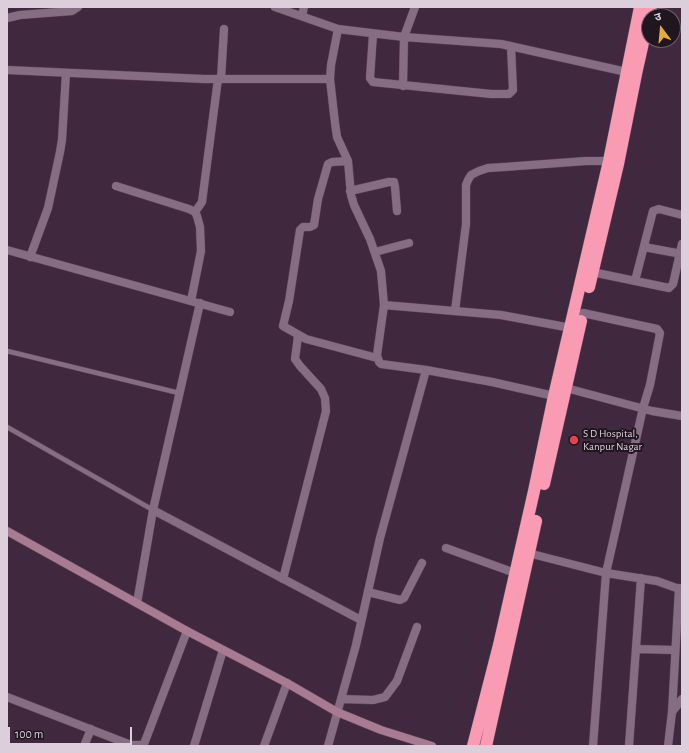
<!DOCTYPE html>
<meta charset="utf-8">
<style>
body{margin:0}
#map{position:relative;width:689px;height:753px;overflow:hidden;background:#40293e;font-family:"Alegreya Sans","Noto Sans Devanagari",sans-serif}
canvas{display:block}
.frame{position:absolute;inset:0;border:8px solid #dccedb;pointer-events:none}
.north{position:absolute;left:641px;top:8px;width:40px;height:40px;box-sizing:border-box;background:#20161f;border:1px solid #6b606a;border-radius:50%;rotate:344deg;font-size:11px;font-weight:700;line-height:16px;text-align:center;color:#dccedb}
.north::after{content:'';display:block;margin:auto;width:14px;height:18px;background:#e6ac36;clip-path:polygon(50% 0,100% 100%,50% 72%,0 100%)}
.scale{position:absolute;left:8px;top:727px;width:124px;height:18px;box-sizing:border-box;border:2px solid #dccedb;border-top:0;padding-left:5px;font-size:12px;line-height:14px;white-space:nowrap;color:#dccedb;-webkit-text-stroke:3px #20161f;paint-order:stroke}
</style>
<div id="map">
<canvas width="689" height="753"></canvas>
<div class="frame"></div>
<div class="north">उ</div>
<div class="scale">100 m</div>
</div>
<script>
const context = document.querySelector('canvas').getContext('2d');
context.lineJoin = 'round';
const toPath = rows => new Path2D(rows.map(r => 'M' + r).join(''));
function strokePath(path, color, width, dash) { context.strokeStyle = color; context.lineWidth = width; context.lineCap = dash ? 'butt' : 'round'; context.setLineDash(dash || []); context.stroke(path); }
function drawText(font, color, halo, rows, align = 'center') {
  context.font = font + ' "Alegreya Sans",sans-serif'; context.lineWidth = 4; context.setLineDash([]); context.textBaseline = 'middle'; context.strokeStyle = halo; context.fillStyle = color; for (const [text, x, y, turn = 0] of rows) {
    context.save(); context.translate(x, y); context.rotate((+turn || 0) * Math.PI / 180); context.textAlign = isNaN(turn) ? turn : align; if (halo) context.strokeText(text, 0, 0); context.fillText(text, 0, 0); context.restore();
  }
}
const lane = toPath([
 [7,351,179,393],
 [7,427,153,510]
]);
const street = toPath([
 [275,7,338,29,404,37,501,44,631,73],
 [302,16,304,7],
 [7,18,20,15,72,11,78,7],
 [338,29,331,65,330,79,335,123,337,137,348,161,351,195,354,205,370,239,381,271,384,305,377,355,379,362,381,364,426,370,492,382,554,396],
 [373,34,370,78,373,82,491,94,509,94,513,90,511,46],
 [7,70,204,79,330,79],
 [221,79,224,29],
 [403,86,404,37,415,7],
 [348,161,332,162,328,164,318,199,314,225,310,227,303,227,300,230,289,301,283,326,306,339,377,358],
 [116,186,189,209,195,212,197,216,200,227,201,251,191,301],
 [350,191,389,182,394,182,395,187,397,211],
 [195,212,202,202,218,79],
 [644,247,682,254],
 [7,250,230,312],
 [375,252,409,243],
 [30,257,48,208,60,152,62,140,66,73],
 [592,272,669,288,673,284,682,244],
 [635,281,653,211,659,209,682,215],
 [384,305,501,315,571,328],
 [455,311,466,224,466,185,468,180,471,175,479,171,488,168,504,167,586,161,609,161],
 [583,313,657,329,660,333,650,385,643,408,606,573,593,746],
 [566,388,652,411,682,416],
 [153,510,361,620],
 [446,548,515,573],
 [528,553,606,573,657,581,682,590],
 [283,579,326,411,325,398,321,389,300,366,295,359,298,336],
 [368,592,400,600,404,598,422,563],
 [137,603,153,510,200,303],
 [636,649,675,650],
 [7,697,131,745,140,745,144,744,187,631],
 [341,699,373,700,385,697,397,681,417,627],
 [672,712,679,588],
 [84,746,91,729],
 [194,746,223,650],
 [264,746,287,683],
 [328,746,356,645,380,538,426,370],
 [629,746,641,578],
 [668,746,672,712,682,699]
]);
const secondary = toPath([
 [7,531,187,631,287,683,337,712,381,730,432,746]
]);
const highway = toPath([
 [589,287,618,164,636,74,651,7],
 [544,484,581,321],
 [473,746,499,645,534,491,554,396,609,161,640,7],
 [486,746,536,521]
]);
const markers = [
 [574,440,5,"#e0444e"]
];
const poiNames = [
 ["S D Hospital,",583,434],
 ["Kanpur Nagar",583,447]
];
strokePath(lane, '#594657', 5.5);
strokePath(street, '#594657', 9);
strokePath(secondary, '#594657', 9);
strokePath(highway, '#594657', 13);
strokePath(lane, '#876d84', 4.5);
strokePath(street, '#876d84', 8);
strokePath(secondary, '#a97b92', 8);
strokePath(highway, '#f89bb3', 12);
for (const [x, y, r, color] of markers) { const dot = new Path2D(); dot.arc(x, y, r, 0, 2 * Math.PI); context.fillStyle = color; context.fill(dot); strokePath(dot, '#20161f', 1.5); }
drawText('11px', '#dccedb', '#20161f', poiNames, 'left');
</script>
